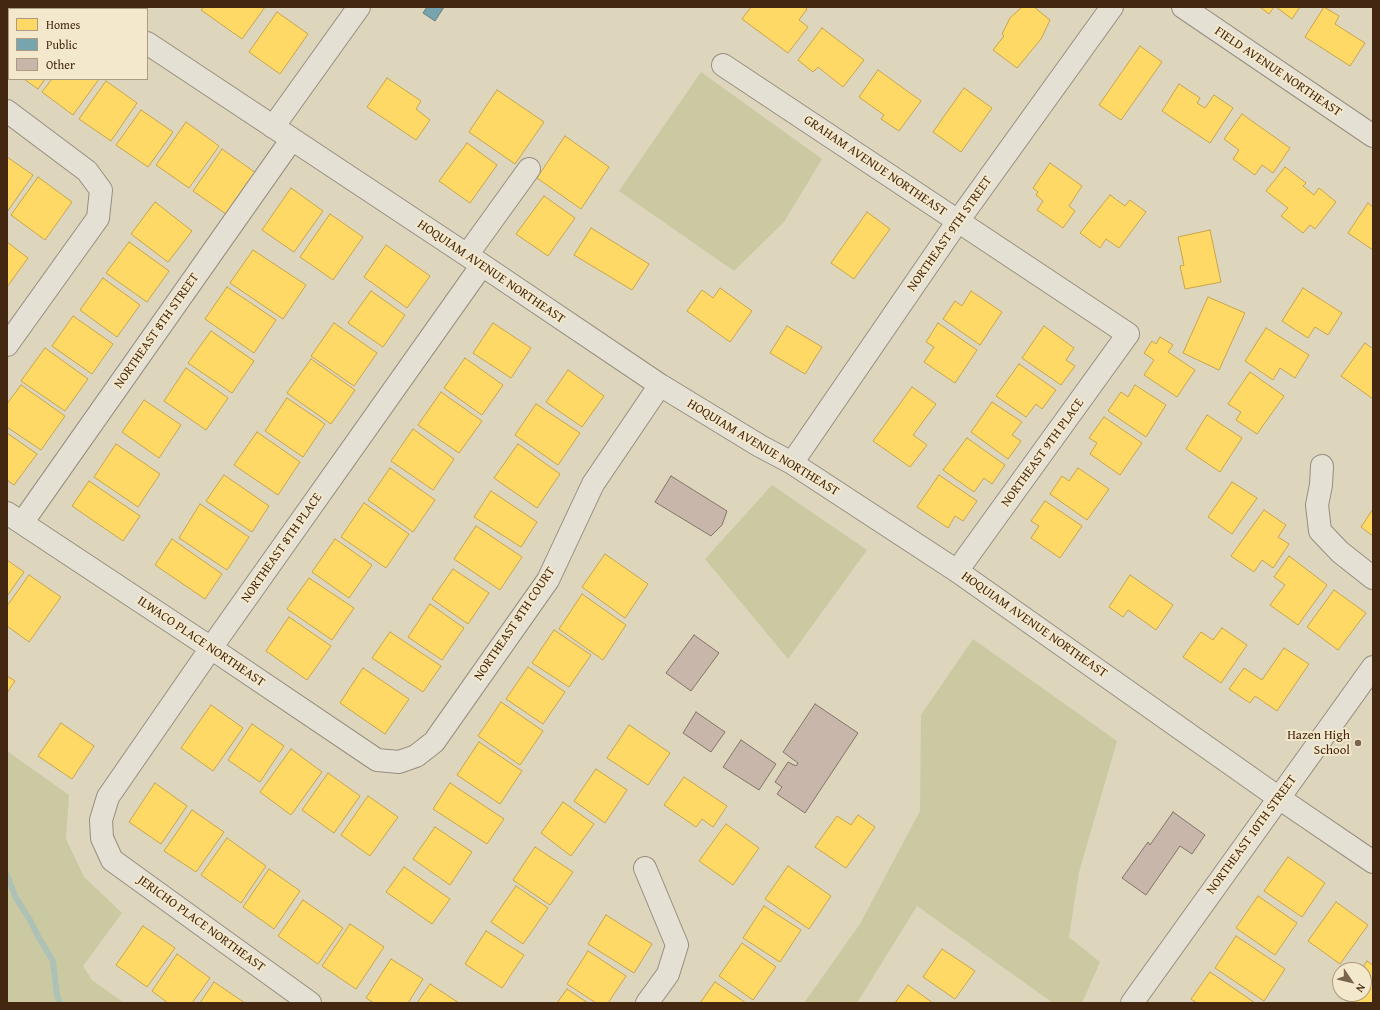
<!DOCTYPE html>
<style>
body{margin:0}
#map{position:relative;width:1380px;height:1010px;overflow:hidden;background:#ded5bd;font-family:"Gentium Book Plus",serif}
canvas{display:block}
.frame{position:absolute;inset:0;border:8px solid #442710;pointer-events:none}
.legend{position:absolute;left:8px;top:8px;width:140px;height:72px;box-sizing:border-box;background:#f3e8cb;border:1px solid #ad9b80;margin:0;padding:5px 7px;list-style:none;font-size:12px;color:#442710}
.legend li{display:flex;align-items:center;gap:8px;height:20px}
.legend b{width:20px;border:1px solid #ad9b80}
.north{position:absolute;left:1332px;top:962px;width:40px;height:40px;box-sizing:border-box;background:#f3e8cb;border:1px solid #ad9b80;border-radius:50%;rotate:125deg;font-size:11px;font-weight:700;line-height:16px;text-align:center;color:#442710}
.north::after{content:'';display:block;margin:auto;width:14px;height:18px;background:#7a644d;clip-path:polygon(50% 0,100% 100%,50% 72%,0 100%)}
</style>
<div id="map">
<canvas width="1380" height="1010"></canvas>
<div class="frame"></div>
<ul class="legend">
<li><b style="height:11px;background:#ffd966"></b>Homes</li>
<li><b style="height:11px;background:#76a5af"></b>Public</li>
<li><b style="height:11px;background:#c7b6a9"></b>Other</li>
</ul>
<div class="north">N</div>
</div>
<script>
const context = document.querySelector('canvas').getContext('2d');
context.lineJoin = 'round';
function fill(path, color) { context.fillStyle = color; context.fill(path, 'evenodd'); }
const toPath = rows => new Path2D(rows.map(r => 'M' + r).join(''));
function strokePath(path, color, width, dash) { context.strokeStyle = color; context.lineWidth = width; context.lineCap = dash ? 'butt' : 'round'; context.setLineDash(dash || []); context.stroke(path); }
function drawText(font, color, halo, rows, align = 'center') {
  context.font = font + ' "Gentium Book Plus",serif'; context.lineWidth = 4; context.setLineDash([]); context.textBaseline = 'middle'; context.strokeStyle = halo; context.fillStyle = color; for (const [text, x, y, turn = 0] of rows) {
    context.save(); context.translate(x, y); context.rotate((+turn || 0) * Math.PI / 180); context.textAlign = isNaN(turn) ? turn : align; if (halo) context.strokeText(text, 0, 0); context.fillText(text, 0, 0); context.restore();
  }
}
const green = toPath([
 [701,72,822,159,784,222,734,271,619,191],
 [772,485,867,550,788,659,705,559],
 [973,639,1117,741,1079,872,1069,937,1100,962,1082,1003,1053,1003,917,906,857,1003,804,1003,860,924,920,811,921,715],
 [7,751,69,795,66,839,84,877,122,913,83,966,92,980,124,1003,7,1003]
]);
const homes = toPath([
 [204,7,265,7,242,39,201,10,204,7],
 [751,7,805,7,807,9,799,20,808,27,788,53,742,19,751,7],
 [1022,7,1034,7,1050,20,1041,39,1017,68,993,50,1004,36,1002,34,1010,18,1022,7],
 [1260,7,1274,7,1269,14,1260,7],
 [1276,7,1300,7,1292,19,1276,7],
 [1324,7,1339,16,1335,24,1365,43,1350,66,1305,37,1324,7],
 [277,12,308,34,280,74,249,52,277,12],
 [822,28,864,60,843,87,818,67,813,72,798,60,822,28],
 [1140,46,1162,62,1121,120,1099,105,1140,46],
 [878,70,921,101,899,131,881,119,884,115,859,97,878,70],
 [387,78,421,101,416,109,430,120,416,140,367,107,387,78],
 [24,79,45,79,38,89,24,79],
 [52,79,99,79,73,115,42,92,52,79],
 [106,81,137,103,111,141,79,119,106,81],
 [1179,84,1200,98,1197,103,1205,108,1214,95,1233,108,1210,143,1162,111,1179,84],
 [964,88,992,108,961,152,933,132,964,88],
 [497,90,544,122,515,164,469,132,497,90],
 [141,110,173,132,148,167,116,145,141,110],
 [1242,114,1290,148,1273,173,1262,165,1255,175,1233,159,1239,150,1224,139,1242,114],
 [186,122,219,146,189,188,156,165,186,122],
 [565,136,609,167,581,209,537,178,565,136],
 [467,143,497,165,470,203,439,181,467,143],
 [222,149,256,173,226,214,193,191,222,149],
 [7,157,33,175,7,212,7,157],
 [1050,163,1082,186,1069,206,1075,211,1063,228,1037,210,1043,201,1036,195,1038,192,1033,188,1050,163],
 [1285,167,1306,183,1303,186,1314,195,1319,188,1336,202,1315,229,1310,225,1303,233,1281,216,1288,208,1266,191,1285,167],
 [38,177,72,202,45,240,11,215,38,177],
 [291,188,323,211,294,252,262,230,291,188],
 [1110,195,1125,206,1130,200,1146,212,1119,248,1106,239,1100,248,1080,233,1110,195],
 [544,196,575,218,548,256,516,234,544,196],
 [155,202,192,231,168,262,131,234,155,202],
 [1368,203,1373,207,1373,250,1348,233,1368,203],
 [867,212,890,229,854,279,831,263,867,212],
 [330,214,363,237,333,280,300,257,330,214],
 [591,228,649,264,632,290,574,255,591,228],
 [1210,230,1221,282,1185,289,1180,266,1184,265,1178,237,1210,230],
 [7,242,28,258,7,287,7,242],
 [129,242,169,271,147,302,106,273,129,242],
 [386,245,430,276,407,308,364,277,386,245],
 [253,250,306,285,283,319,230,283,253,250],
 [103,278,140,305,117,337,80,310,103,278],
 [227,287,276,320,254,353,205,319,227,287],
 [720,288,752,311,730,342,687,311,702,290,713,298,720,288],
 [1303,288,1342,313,1328,335,1315,327,1308,338,1282,321,1303,288],
 [371,291,405,315,383,347,348,323,371,291],
 [971,291,1002,312,980,345,943,319,955,301,962,306,971,291],
 [1208,297,1245,313,1219,370,1183,353,1208,297],
 [73,316,113,344,92,374,52,346,73,316],
 [334,323,377,353,354,386,311,356,334,323],
 [493,323,531,348,511,378,473,353,493,323],
 [938,323,977,350,955,383,924,362,934,347,926,342,938,323],
 [787,326,822,347,805,374,770,353,787,326],
 [1044,326,1074,348,1066,360,1075,366,1061,385,1022,358,1044,326],
 [1266,328,1309,355,1295,378,1280,368,1273,380,1245,361,1266,328],
 [211,331,254,361,232,393,188,363,211,331],
 [1160,337,1173,345,1168,352,1195,370,1177,397,1144,375,1154,360,1144,353,1152,341,1156,344,1160,337],
 [1365,343,1373,349,1373,399,1341,376,1365,343],
 [45,348,88,379,65,411,21,381,45,348],
 [465,358,503,385,482,415,444,388,465,358],
 [311,359,355,390,331,424,287,393,311,359],
 [1019,364,1056,390,1042,409,1036,404,1026,417,996,396,1019,364],
 [186,368,228,398,206,430,164,401,186,368],
 [568,370,604,396,582,427,546,402,568,370],
 [1250,372,1284,396,1257,434,1236,420,1241,412,1228,404,1250,372],
 [21,385,65,416,41,450,7,427,7,404,21,385],
 [1135,385,1166,405,1146,437,1108,411,1121,392,1128,397,1135,385],
 [912,387,936,404,913,435,927,445,910,467,873,441,912,387],
 [441,392,482,421,459,453,418,425,441,392],
 [287,398,325,424,303,457,265,431,287,398],
 [144,400,181,425,159,458,122,432,144,400],
 [992,402,1022,422,1012,435,1021,441,1008,459,971,432,992,402],
 [536,404,580,433,558,465,515,435,536,404],
 [1207,415,1242,438,1220,472,1186,449,1207,415],
 [1104,417,1142,443,1120,475,1090,454,1097,443,1089,438,1104,417],
 [413,429,454,459,433,490,391,461,413,429],
 [257,432,300,462,278,495,234,465,257,432],
 [7,433,37,454,14,485,7,480,7,433],
 [967,438,1005,465,992,484,984,478,974,492,943,470,967,438],
 [116,444,160,474,138,507,94,477,116,444],
 [518,444,560,474,537,508,494,478,518,444],
 [390,468,435,500,413,532,368,500,390,468],
 [1078,468,1109,489,1087,520,1050,494,1062,476,1069,481,1078,468],
 [224,475,269,506,252,532,206,501,224,475],
 [939,475,977,501,963,521,955,516,948,528,917,507,939,475],
 [89,481,140,516,123,541,72,506,89,481],
 [1232,482,1257,498,1232,534,1208,517,1232,482],
 [491,491,537,522,521,547,474,517,491,491],
 [1045,501,1082,526,1060,558,1031,538,1039,526,1031,521,1045,501],
 [364,503,409,534,386,568,341,537,364,503],
 [200,504,249,537,227,570,179,538,200,504],
 [1373,509,1373,536,1361,527,1373,509],
 [1264,510,1286,525,1278,537,1289,544,1273,568,1262,560,1254,572,1231,556,1264,510],
 [476,526,522,557,500,590,454,559,476,526],
 [172,539,222,574,205,599,155,565,172,539],
 [335,539,372,565,349,598,312,572,335,539],
 [605,554,648,584,625,618,582,587,605,554],
 [1289,556,1327,585,1298,625,1270,605,1285,585,1274,577,1289,556],
 [7,560,24,572,7,596,7,560],
 [453,569,489,593,468,624,432,599,453,569],
 [29,575,61,597,29,642,7,626,7,606,29,575],
 [1130,575,1173,605,1156,630,1128,610,1123,617,1109,607,1130,575],
 [309,578,354,608,332,640,287,609,309,578],
 [1334,590,1366,613,1338,650,1307,627,1334,590],
 [582,594,626,625,603,660,559,629,582,594],
 [430,604,464,628,442,660,408,637,430,604],
 [289,617,331,646,307,680,266,651,289,617],
 [1222,628,1247,645,1221,683,1183,657,1201,632,1213,640,1222,628],
 [554,630,591,655,569,687,532,663,554,630],
 [390,632,441,666,423,692,372,658,390,632],
 [1284,648,1309,664,1277,711,1255,696,1250,703,1229,689,1244,668,1262,680,1284,648],
 [528,667,565,692,543,724,506,699,528,667],
 [363,668,409,699,385,734,340,703,363,668],
 [7,676,15,681,7,693,7,676],
 [501,702,543,731,520,765,478,736,501,702],
 [211,705,243,728,213,771,181,748,211,705],
 [61,723,94,746,72,779,38,756,61,723],
 [252,724,284,746,260,782,228,760,252,724],
 [629,725,670,753,648,785,607,758,629,725],
 [479,742,522,771,500,804,457,775,479,742],
 [291,749,322,772,291,815,260,792,291,749],
 [596,769,627,790,605,823,574,801,596,769],
 [328,773,360,796,334,833,302,810,328,773],
 [684,777,727,806,713,827,702,819,696,827,664,805,684,777],
 [155,783,187,806,161,844,129,822,155,783],
 [450,783,504,819,487,844,433,809,450,783],
 [368,796,398,817,370,856,341,835,368,796],
 [563,802,594,824,571,856,541,833,563,802],
 [192,810,224,832,196,872,164,851,192,810],
 [858,815,875,827,846,868,815,847,837,816,851,825,858,815],
 [726,824,759,848,733,885,699,861,726,824],
 [435,827,472,852,450,885,413,859,435,827],
 [227,838,266,866,241,903,201,875,227,838],
 [535,847,573,872,550,905,513,880,535,847],
 [1288,857,1325,883,1302,917,1264,891,1288,857],
 [788,866,831,896,809,929,765,899,788,866],
 [404,867,450,899,432,924,386,892,404,867],
 [269,869,300,891,274,929,243,907,269,869],
 [516,886,548,908,523,944,491,922,516,886],
 [1258,896,1297,923,1275,955,1236,928,1258,896],
 [303,900,343,928,318,964,278,936,303,900],
 [1336,902,1368,925,1340,964,1308,941,1336,902],
 [764,906,801,930,780,962,743,938,764,906],
 [606,915,652,944,634,973,588,944,606,915],
 [350,924,384,947,356,989,322,966,350,924],
 [143,926,175,948,147,987,116,965,143,926],
 [486,931,524,955,502,988,465,964,486,931],
 [1236,936,1285,969,1264,1001,1215,968,1236,936],
 [742,943,776,967,753,1000,719,976,742,943],
 [942,949,975,971,955,999,923,977,942,949],
 [588,951,626,976,608,1003,596,1003,567,984,588,951],
 [177,954,210,978,192,1003,168,1003,152,991,177,954],
 [391,959,423,979,408,1003,374,1003,366,998,391,959],
 [1367,961,1373,965,1373,1003,1357,1003,1344,994,1364,994,1364,970,1361,970,1367,961],
 [1210,972,1255,1003,1197,1003,1191,999,1210,972],
 [214,982,245,1003,200,1003,214,982],
 [715,982,746,1003,700,1003,715,982],
 [430,984,459,1003,417,1003,430,984],
 [908,985,933,1003,895,1003,908,985],
 [567,989,588,1003,557,1003,567,989]
]);
const public = toPath([
 [427,7,444,7,435,21,423,13,427,7]
]);
const stream = toPath([
 [7,875,16,898,30,920,39,938,53,961,57,995,60,1003]
]);
const building = toPath([
 [671,476,727,511,722,525,711,536,655,502,671,476],
 [694,635,719,653,691,691,666,673,694,635],
 [815,704,858,733,805,813,777,794,782,787,775,782,788,762,796,766,798,763,783,752,815,704],
 [696,712,725,732,711,752,683,733,696,712],
 [741,740,776,764,759,790,723,767,741,740],
 [1173,812,1205,835,1192,854,1180,846,1146,895,1122,878,1148,842,1150,845,1173,812]
]);
const street = toPath([
 [92,7,95,9],
 [1183,7,1373,136],
 [147,43,482,265,660,385,760,446,792,463,957,571,1279,798,1373,862],
 [723,65,1128,334,957,571],
 [7,111,87,171,101,190,98,218,7,345],
 [273,127,359,7],
 [467,255,529,169],
 [792,463,958,221,1112,7],
 [1322,466,1321,485,1317,505,1320,531,1340,552,1373,578],
 [7,513,211,648,377,760,399,762,416,756,434,742,548,580,593,484,660,385],
 [22,523,292,139],
 [645,868,677,945,668,974,647,1003],
 [310,1003,112,860,102,838,101,820,108,797,211,648,482,265],
 [1132,1003,1373,667]
]);
const markers = [
 [1358,743,4,"#7a644d"]
];
const streetNames = [
 ["FIELD AVENUE NORTHEAST",1278,72,34],
 ["GRAHAM AVENUE NORTHEAST",875,166,34],
 ["NORTHEAST 9TH STREET",950,234,-55],
 ["HOQUIAM AVENUE NORTHEAST",491,272,34],
 ["NORTHEAST 8TH STREET",157,331,-55],
 ["HOQUIAM AVENUE NORTHEAST",763,448,31],
 ["NORTHEAST 9TH PLACE",1043,453,-54],
 ["NORTHEAST 8TH PLACE",282,548,-55],
 ["NORTHEAST 8TH COURT",515,624,-56],
 ["HOQUIAM AVENUE NORTHEAST",1034,625,35],
 ["ILWACO PLACE NORTHEAST",201,642,34],
 ["NORTHEAST 10TH STREET",1252,835,-54],
 ["JERICHO PLACE NORTHEAST",201,924,36]
];
const poiNames = [
 ["Hazen High",1350,736],
 ["School",1350,751]
];
fill(green, '#cac9a1');
fill(homes, '#ffd966');
strokePath(homes, '#c7a44c', 1);
fill(public, '#76a5af');
strokePath(public, '#677f7f', 1);
strokePath(stream, '#aec1b6', 6);
fill(building, '#c7b6a9');
strokePath(building, '#807667', 1);
strokePath(street, '#968e7e', 24);
strokePath(street, '#e5e0d4', 22);
for (const [x, y, r, color] of markers) { const dot = new Path2D(); dot.arc(x, y, r, 0, 2 * Math.PI); context.fillStyle = color; context.fill(dot); strokePath(dot, '#f3e8cb', 1.5); }
drawText('13px', '#442710', '#f3e8cb', streetNames);
drawText('13px', '#442710', '#f3e8cb', poiNames, 'right');
</script>
